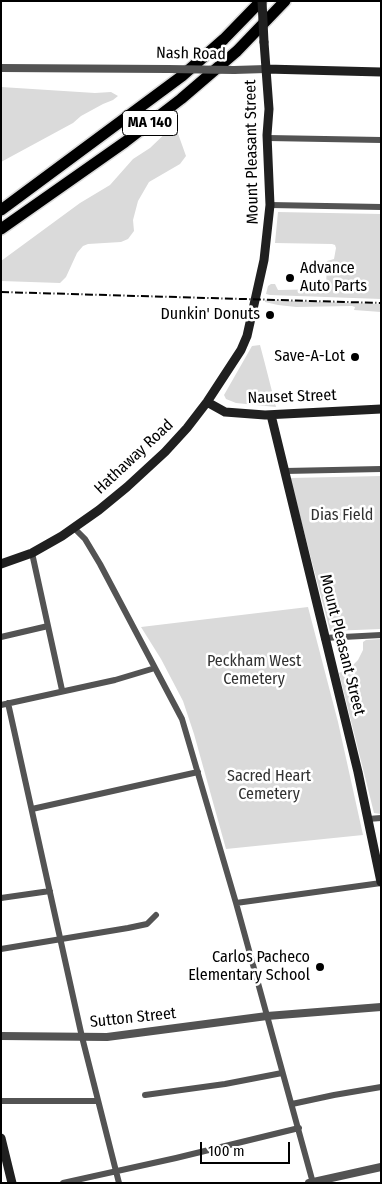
<!DOCTYPE html>
<style>
body{margin:0}
#map{position:relative;width:382px;height:1184px;overflow:hidden;background:#fff;font-family:"Fira Sans Condensed",sans-serif}
canvas{display:block}
.frame{position:absolute;inset:0;border:2px solid #000;pointer-events:none}
.scale{position:absolute;left:200px;top:1142px;width:90px;height:22px;box-sizing:border-box;border:2px solid #000;border-top:0;padding-left:6px;font-size:15px;line-height:18px;white-space:nowrap;color:#000;-webkit-text-stroke:4px #fff;paint-order:stroke}
</style>
<div id="map">
<canvas width="382" height="1184"></canvas>
<div class="frame"></div>
<div class="scale">100 m</div>
</div>
<script>
const context = document.querySelector('canvas').getContext('2d');
context.lineJoin = 'round';
function fill(path, color) { context.fillStyle = color; context.fill(path, 'evenodd'); }
const toPath = rows => new Path2D(rows.map(r => 'M' + r).join(''));
function strokePath(path, color, width, dash) { context.strokeStyle = color; context.lineWidth = width; context.lineCap = dash ? 'butt' : 'round'; context.setLineDash(dash || []); context.stroke(path); }
function drawText(font, color, halo, rows, align = 'center') {
  context.font = font + ' "Fira Sans Condensed",sans-serif'; context.lineWidth = 5; context.setLineDash([]); context.textBaseline = 'middle'; context.strokeStyle = halo; context.fillStyle = color; for (const [text, x, y, turn = 0] of rows) {
    context.save(); context.translate(x, y); context.rotate((+turn || 0) * Math.PI / 180); context.textAlign = isNaN(turn) ? turn : align; if (halo) context.strokeText(text, 0, 0); context.fillText(text, 0, 0); context.restore();
  }
}
const green = toPath([
 [1,87,95,93,111,92,118,96,113,100,103,104,81,116,73,123,1,162],
 [173,126,176,128,186,156,180,164,149,182,138,201,133,220,134,231,128,239,121,242,88,244,83,246,77,253,66,277,60,283,1,281,1,261,80,203,110,185,133,159,150,148],
 [278,212,381,214,381,299,270,295,266,294,268,286,271,284,275,284,278,290,326,289,327,261,334,259,336,248,335,245,332,244,275,243],
 [265,300,381,304,381,312,354,310,355,307,352,306,296,307,278,305,265,302],
 [260,345,265,364,276,407,236,403,226,399,224,395,252,346],
 [381,476,381,629,330,631,290,478],
 [308,607,338,722,363,835,226,849,194,734,183,701,161,659,141,627],
 [381,639,381,814,374,813,339,673,349,669,358,660,363,650,363,642,366,640]
]);
const minor = toPath([
 [268,138,381,140],
 [270,205,381,207],
 [285,471,381,469],
 [74,528,85,539,100,564,182,719,236,903,313,1183],
 [32,553,62,690],
 [1,637,48,626],
 [324,638,381,635],
 [8,703,82,1037,119,1183],
 [1,705,115,680,155,668],
 [32,809,198,772],
 [368,819,381,818],
 [1,898,50,891],
 [236,903,381,883],
 [1,949,128,928,147,924,156,915],
 [145,1095,225,1084,282,1073],
 [1,1101,97,1101],
 [292,1104,334,1095,381,1087],
 [63,1183,176,1158,299,1128]
]);
const tertiary = toPath([
 [1,68,168,69],
 [234,70,266,69],
 [1,1036,107,1037,267,1016,381,1007],
 [309,1183,381,1167]
]);
const secondary = toPath([
 [266,69,381,72],
 [207,402,225,412,265,415,381,409],
 [271,415,358,772,381,882],
 [1,564,32,553,62,536,99,510,127,487,165,452,187,428,207,402,241,350,247,336,264,260,270,205,267,135,269,109,264,42],
 [1,1138,12,1183]
]);
const motorway = toPath([
 [1,210,182,76,224,39,261,1],
 [1,229,125,142,181,99,237,51,285,1]
]);
const rail = toPath([
 [1,292,381,303]
]);
const tertiaryBridge = toPath([
 [168,69,234,70]
]);
const secondaryBridge = toPath([
 [262,1,264,42]
]);
const markers = [
 [290,278,5,"#000"],
 [270,315,5,"#000"],
 [355,357,5,"#000"],
 [320,967,5,"#000"]
];
const shields = [
 [150,123,55]
];
const shieldNames = [
 ["MA 140",150,123]
];
const streetNames = [
 ["Nash Road",191,54,1],
 ["Mount Pleasant Street",252,152,-91],
 ["Nauset Street",292,397,-2],
 ["Hathaway Road",134,457,-43],
 ["Mount Pleasant Street",342,645,76],
 ["Sutton Street",133,1018,-6]
];
const poiNames = [
 ["Advance",300,269,"left"],
 ["Auto Parts",300,287,"left"],
 ["Dunkin' Donuts",260,315],
 ["Save-A-Lot",345,357],
 ["Carlos Pacheco",310,958],
 ["Elementary School",310,976]
];
const parkNames = [
 ["Dias Field",342,516],
 ["Peckham West",254,662],
 ["Cemetery",254,680],
 ["Sacred Heart",269,777],
 ["Cemetery",269,795]
];
fill(green, '#dadada');
strokePath(motorway, '#dbdbdb', 14);
strokePath(minor, '#535353', 6);
strokePath(tertiary, '#535353', 8);
strokePath(secondary, '#202020', 9);
strokePath(motorway, '#000', 11);
strokePath(rail, '#000', 2, [8, 2.5, 1, 2.5]);
strokePath(tertiaryBridge, '#535353', 8);
strokePath(secondaryBridge, '#202020', 9);
for (const [x, y, r, color] of markers) { const dot = new Path2D(); dot.arc(x, y, r, 0, 2 * Math.PI); context.fillStyle = color; context.fill(dot); strokePath(dot, '#fff', 2); }
for (const [x, y, w] of shields) { const box = new Path2D(); box.roundRect(x - w / 2, y - 12.5, w, 25, 4); context.fillStyle = '#fff'; context.fill(box); strokePath(box, '#000', 1); }
drawText('bold 15px', '#000', null, shieldNames);
drawText('16px', '#000', '#fff', streetNames);
drawText('16px', '#000', '#fff', poiNames, 'right');
drawText('16px', '#313131', '#fff', parkNames);
</script>
